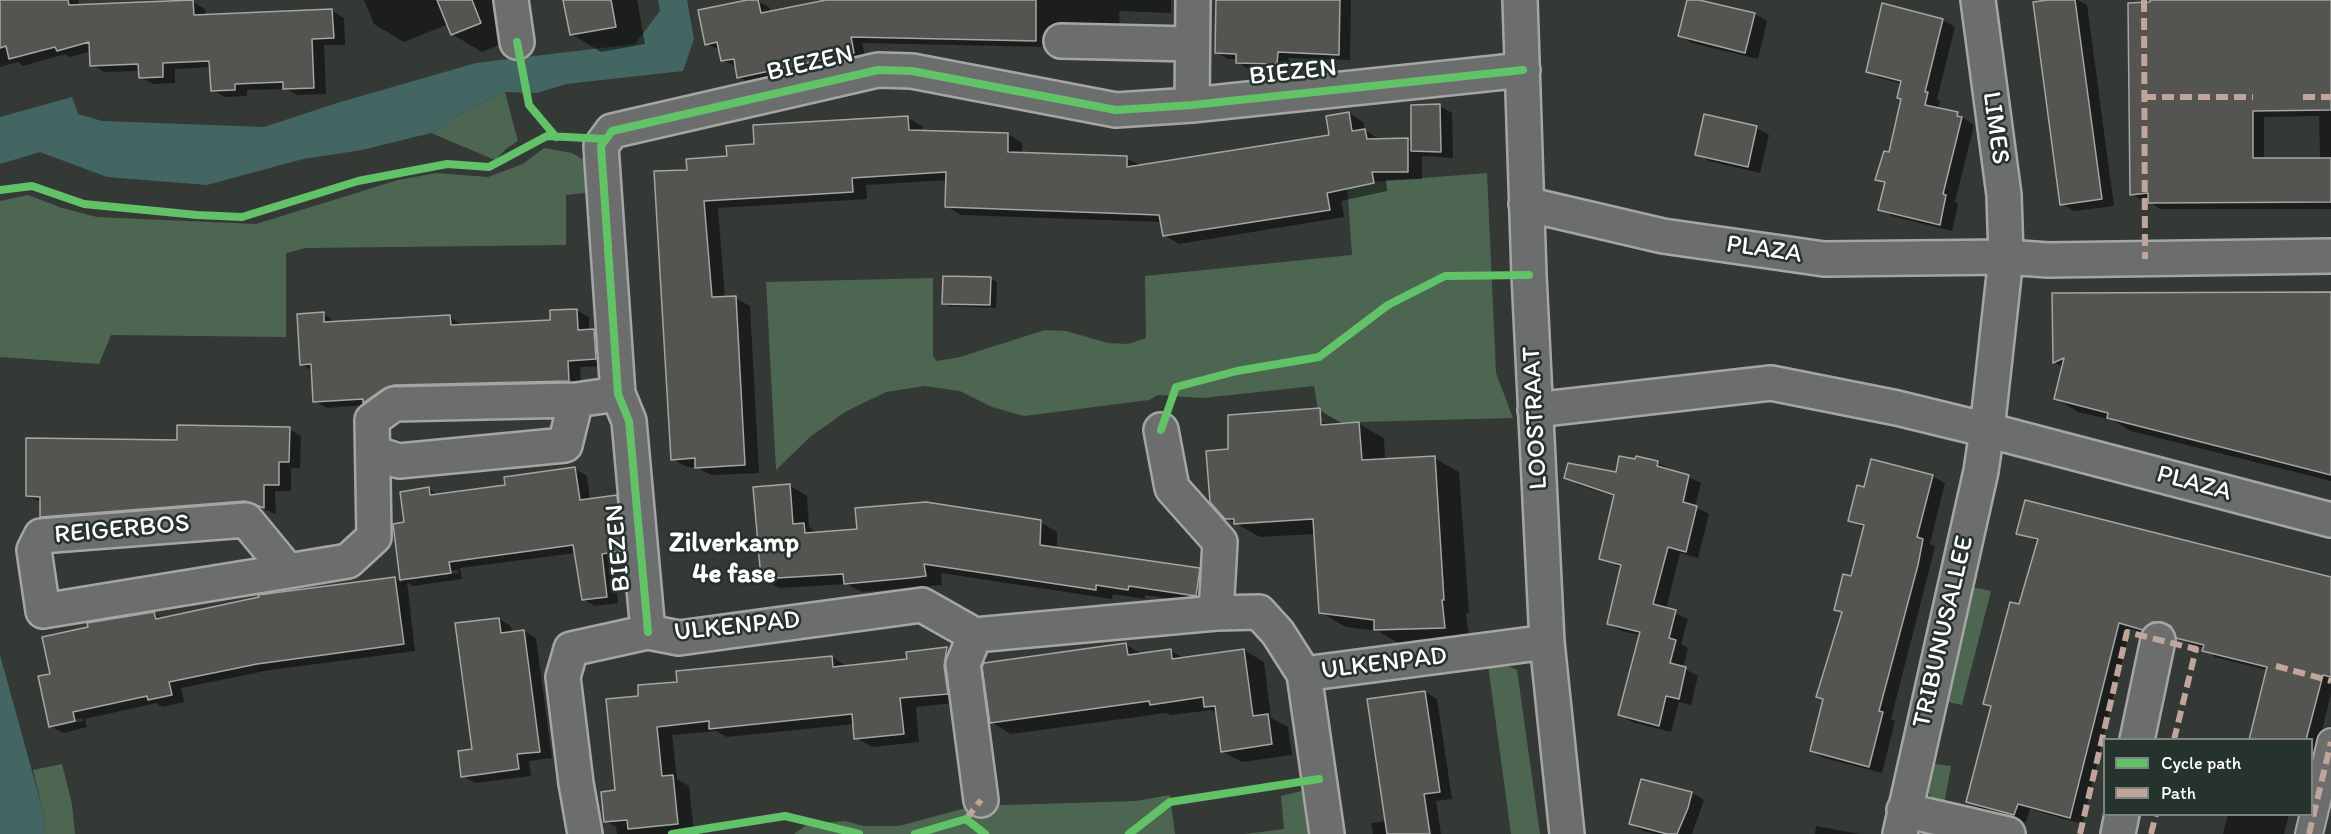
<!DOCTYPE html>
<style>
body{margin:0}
#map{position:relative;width:2331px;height:834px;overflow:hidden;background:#343935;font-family:Itim,sans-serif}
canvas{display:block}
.legend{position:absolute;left:2103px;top:738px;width:210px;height:78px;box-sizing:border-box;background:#26332d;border:2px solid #7d8581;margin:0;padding:8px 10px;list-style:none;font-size:18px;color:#fff}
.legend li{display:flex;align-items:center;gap:12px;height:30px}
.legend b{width:30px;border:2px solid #7d8581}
</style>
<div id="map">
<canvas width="2331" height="834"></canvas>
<ul class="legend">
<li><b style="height:8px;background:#61c268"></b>Cycle path</li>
<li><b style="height:8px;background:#c0a59a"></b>Path</li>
</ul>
</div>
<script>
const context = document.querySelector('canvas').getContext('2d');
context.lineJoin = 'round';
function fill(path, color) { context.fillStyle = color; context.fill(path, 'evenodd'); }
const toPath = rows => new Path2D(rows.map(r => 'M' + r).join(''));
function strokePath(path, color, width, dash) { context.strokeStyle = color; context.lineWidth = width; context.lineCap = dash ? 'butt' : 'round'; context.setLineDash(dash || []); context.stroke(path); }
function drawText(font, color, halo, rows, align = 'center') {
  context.font = font + ' Itim,sans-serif'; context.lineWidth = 5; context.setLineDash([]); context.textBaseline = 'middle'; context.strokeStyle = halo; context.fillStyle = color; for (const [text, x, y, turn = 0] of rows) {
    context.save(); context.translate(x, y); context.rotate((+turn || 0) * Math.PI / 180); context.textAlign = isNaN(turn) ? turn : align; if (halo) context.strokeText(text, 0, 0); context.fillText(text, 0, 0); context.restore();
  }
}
const green = toPath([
 [505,92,518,141,507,148,495,160,431,133,467,110],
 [544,148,572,153,591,164,594,192,566,195,566,245,306,248,286,253,286,337,111,335,99,364,0,357,0,201,28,195,62,208,97,217,256,224,398,180,436,173,488,177,523,164],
 [1487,173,1496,373,1513,418,1320,423,1314,386,1203,398,1158,395,1149,400,1024,416,992,407,960,391,924,386,886,392,845,412,810,437,776,470,766,282,933,278,933,356,937,361,960,357,1045,330,1066,331,1108,343,1128,344,1146,338,1145,276,1352,255,1347,184],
 [1968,586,1991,591,1962,705,1939,700],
 [1504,664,1517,670,1540,834,1511,834,1488,665],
 [1927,763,1951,766,1944,804,1930,796,1925,782],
 [62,764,72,804,75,834,45,834,43,811,33,770],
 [1306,790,1313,834,1245,834,1284,829,1281,796],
 [1170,795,1175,834,794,834,808,824,845,821,864,826,899,826,973,806,1136,801]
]);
const water = toPath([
 [658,0,687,0,694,39,683,71,566,84,537,93,505,92,467,110,431,133,362,150,303,159,207,185,107,177,40,152,0,164,0,117,72,97,78,114,102,121,264,127,337,103,476,63,635,44,660,11],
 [0,655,43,811,45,834,0,834]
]);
const shadow = toPath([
 [0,0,78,0,79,6,193,2,205,9,206,16,332,11,344,18,345,45,324,45,326,94,297,95,286,89,247,90,247,96,225,97,212,90,211,67,175,69,175,83,153,84,141,77,140,71,104,72,92,65,91,51,70,57,65,54,23,66,18,62,0,67],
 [364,0,508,0,510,40,482,52,452,34,449,27,446,25,404,42,374,24],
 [564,0,637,0,645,44,601,52,571,34],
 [755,0,769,7,771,13,833,0,1171,0,1171,13,1119,11,1120,28,1048,26,1048,47,862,43,866,60,751,84,739,77,737,67,722,60,720,50,706,44],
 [1218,0,1351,0,1350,60,1289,58,1288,69,1249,69,1237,62,1237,59,1228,59,1216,52],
 [1688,0,1755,14,1767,21,1758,59,1692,43,1680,36],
 [2060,0,2078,0,2087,5,2114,206,2074,211,2062,204],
 [2151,0,2331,0,2331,209,2160,209,2149,202,2149,200,2143,201,2132,194],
 [2319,116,2320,159,2264,159,2264,117],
 [1943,20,1955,27,1937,99,1940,101,1938,109,1958,114,1974,125,1955,202,1958,204,1952,231,1892,216,1880,209,1886,184,1877,179,1890,153,1903,99,1902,84,1880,78,1868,71],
 [1440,106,1452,113,1453,158,1422,156,1422,179,1386,180,1387,191,1341,201,1344,217,1179,244,1164,235,1162,222,961,215,947,206,948,180,866,185,867,199,718,208,725,298,735,298,750,306,759,473,711,475,696,467,687,467,672,459,689,171,729,158,756,146,908,118,922,126,923,132,1008,134,1022,143,1022,154,1126,158,1142,166,1330,136,1349,113,1363,122,1365,130,1379,139,1408,140,1412,142],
 [1756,128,1769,135,1760,173,1709,161,1697,154],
 [991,279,997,282,996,308,949,306,943,303],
 [2331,294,2331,481,2131,431,2112,420,2078,412,2055,398,2063,367,2054,362,2053,295],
 [576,310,589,317,589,331,593,330,606,338,607,366,580,367,581,388,327,408,315,401,313,371,301,364,324,314,336,323,450,317,463,326,552,321],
 [1319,410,1345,425,1359,424,1384,438,1385,460,1434,458,1459,472,1469,613,1466,614,1470,641,1400,644,1378,631,1346,627,1320,612,1315,534,1260,537,1226,518,1230,451],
 [289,429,301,436,300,468,291,468,291,491,275,491,276,514,258,507,53,523,41,516,42,502,27,496,178,442],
 [1658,463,1701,483,1695,507,1709,514,1698,558,1680,553,1666,609,1688,619,1681,644,1688,648,1683,668,1698,676,1691,705,1679,702,1671,732,1632,722,1620,715,1640,635,1621,631,1609,624,1622,568,1601,559,1616,497,1578,485,1566,477,1617,474],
 [575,469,587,476,590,500,617,497,628,504,633,557,613,560,618,603,595,606,583,599,575,553,460,568,462,579,413,586,407,582,415,651,270,670,181,688,184,702,162,707,156,703,85,719,87,727,63,733,50,726,51,675,154,613,163,619,395,578,402,583,394,525,405,524,429,489,440,496,506,487],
 [458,570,458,573,410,580,410,577],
 [82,718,83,721,59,726,59,723],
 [1932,476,1945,483,1930,544,1935,547,1891,719,1895,721,1882,773,1824,758,1812,751,1824,700,1818,697,1843,613,1836,609,1852,577,1864,528,1850,521,1865,489],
 [790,486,807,496,809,527,820,534,1040,522,1057,532,1057,549,1199,569,1216,579,1212,605,1145,595,1145,599,1113,594,1112,599,941,573,942,585,862,592,847,584,779,588,762,578],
 [2018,533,2331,578,2331,694,2312,771,2312,740,2250,740,2267,670,2215,657,2204,650,2204,648,2190,644,2177,637,2173,628,2164,628,2155,635,2130,629,2082,824,2030,809,2026,822,1994,814,1967,802,1993,708,1985,704,2020,606,2039,542],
 [499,619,511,626,512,633,524,631,536,638,552,758,529,761,531,776,475,783,463,776,473,750],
 [1126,645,1142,654,1170,650,1185,659,1244,650,1264,662,1271,718,1288,727,1292,755,1242,762,1222,751,1217,713,1211,710,1171,715,1166,713,1011,734,991,722],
 [947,649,963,658,963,702,916,707,919,742,872,747,856,738,854,724,727,737,716,731,672,735,677,779,689,786,694,834,617,834,616,827,605,821,617,792,640,697,679,684,832,657,848,667,908,661,908,653],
 [1425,692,1437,699,1452,799,1436,801,1441,834,1373,834,1371,823,1387,821],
 [1642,780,1692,793,1704,800,1692,834,1656,834,1643,831,1631,824],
 [2228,814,2289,814,2284,834,2223,834],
 [1816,826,1860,834,1815,834]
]);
const building = toPath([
 [0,0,68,0,69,5,193,0,194,15,332,9,334,38,312,39,314,88,283,89,283,82,235,84,235,90,211,91,209,61,163,63,163,77,139,78,138,64,90,66,89,42,57,51,55,47,9,59,6,46,0,48,0,0],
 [437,0,472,0,481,23,451,35,437,0],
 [563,0,611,0,616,27,570,35,563,0],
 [747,0,758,0,761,13,826,0,1036,0,1036,41,851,37,854,53,737,78,734,59,721,61,717,42,705,45,698,10,747,0],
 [1216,0,1340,0,1339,55,1278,52,1277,64,1236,63,1236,54,1215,53,1216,0],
 [1687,0,1699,0,1755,13,1745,53,1678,36,1687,0],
 [2048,0,2075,0,2102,199,2060,205,2033,2,2048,0],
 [2150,0,2331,0,2331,110,2253,111,2253,158,2331,158,2331,202,2148,203,2148,193,2130,195,2128,3,2150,2,2150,0],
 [1882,3,1943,19,1925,92,1928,92,1925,105,1958,112,1957,116,1962,117,1943,194,1946,195,1940,225,1878,210,1885,182,1875,180,1884,151,1889,152,1901,99,1897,98,1901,81,1866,72,1882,3],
 [1440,104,1441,152,1411,151,1411,105,1440,104],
 [1349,112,1352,131,1365,129,1367,139,1408,138,1408,172,1372,172,1374,183,1327,193,1330,210,1163,236,1159,215,945,207,946,172,852,178,853,192,704,201,712,297,736,296,745,465,695,468,695,458,671,460,654,171,687,170,686,159,727,156,726,146,754,144,753,125,908,116,909,130,1008,133,1008,152,1127,156,1127,167,1329,135,1326,116,1349,112],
 [1704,114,1757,126,1748,167,1695,155,1704,114],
 [943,276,991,277,990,305,942,304,943,276],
 [2331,292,2331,475,2107,418,2108,413,2054,399,2064,358,2053,363,2052,293,2331,292],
 [577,309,578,330,594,329,596,359,568,361,569,381,394,385,383,389,363,403,363,399,313,402,311,364,300,365,297,314,324,312,324,322,450,315,451,325,550,320,550,310,577,309],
 [1320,408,1321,425,1359,422,1362,460,1435,456,1444,600,1442,600,1445,628,1374,630,1374,620,1319,613,1313,519,1234,524,1234,519,1225,519,1210,502,1206,451,1228,449,1228,415,1320,408],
 [177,425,290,427,289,462,279,462,279,485,264,485,264,508,245,501,40,517,40,497,26,496,26,438,177,440,177,425],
 [1619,456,1635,459,1636,456,1658,461,1657,466,1689,475,1683,502,1697,506,1686,552,1668,547,1653,604,1676,610,1669,638,1676,640,1670,663,1686,667,1679,699,1666,696,1659,726,1618,715,1640,632,1607,624,1621,565,1599,559,1614,495,1564,478,1568,463,1616,472,1619,456],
 [1871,459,1933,475,1917,537,1923,539,1918,565,1879,711,1883,712,1869,767,1810,751,1823,699,1816,697,1842,612,1834,610,1843,574,1851,576,1864,525,1848,521,1857,485,1864,487,1871,459],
 [575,467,580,500,617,495,622,551,602,554,607,597,582,600,573,545,449,562,451,573,400,580,393,524,404,522,400,492,429,487,430,495,505,485,504,477,575,467],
 [790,484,793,524,804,523,805,533,857,529,855,508,926,502,1010,515,1041,520,1040,545,1200,568,1196,596,1129,586,1128,590,1096,585,1096,590,924,564,926,576,910,578,844,584,843,574,761,579,753,487,790,484],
 [2025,500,2331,577,2331,677,2323,675,2306,740,2249,740,2267,667,2202,651,2204,645,2176,638,2171,626,2162,622,2152,622,2143,630,2119,623,2070,818,2018,804,2014,815,1966,802,1991,706,1983,704,2010,602,2019,604,2038,539,2016,534,2025,500],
 [395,577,404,644,257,664,169,682,172,695,148,700,147,696,73,712,75,721,49,727,38,676,50,674,42,637,88,627,87,623,154,612,156,619,259,597,258,595,395,577],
 [499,618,501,633,524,630,540,752,517,754,519,769,461,777,458,751,472,749,455,623,499,618],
 [1126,643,1128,655,1171,649,1172,659,1244,649,1253,716,1268,714,1272,744,1221,752,1215,706,1204,707,1203,697,1150,705,1149,701,990,723,982,667,984,663,1126,643],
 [947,647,944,666,948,694,900,698,904,734,854,739,852,714,709,729,709,721,657,727,662,776,673,775,678,824,628,829,627,820,604,822,601,792,615,790,606,699,638,696,638,685,677,682,676,671,832,656,833,667,907,659,906,652,947,647],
 [1425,691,1440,792,1424,794,1430,834,1387,834,1367,699,1425,691],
 [1641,779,1692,792,1688,808,1677,834,1667,834,1629,824,1641,779]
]);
const pedestrian = toPath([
 [2309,834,2331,742]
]);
const minor = toPath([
 [511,0,517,42],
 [1520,0,1529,275,1547,642,1567,834],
 [1978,0,2004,195,2006,257,1987,430,2331,520],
 [1061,41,1191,44],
 [1192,105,1193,0],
 [1526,204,1663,236,1824,259,2006,257,2048,260,2331,256],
 [1535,410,1771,383,1897,408,1987,430,1981,471,1900,834],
 [1161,430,1172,488,1220,542,1216,613],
 [374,453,399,461,565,445,576,400],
 [288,571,246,520,41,536,34,550,43,611,288,571,348,561,374,537,372,420,394,404,576,400,618,394],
 [648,632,629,421,618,394,601,146,612,131,878,70,912,71,1116,110,1192,105,1523,70],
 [975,635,963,664,981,800],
 [1304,674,1327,834],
 [2137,740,2158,640],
 [1904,810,2008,834],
 [585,834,576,783,563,677,571,649,648,632,679,638,922,605,975,635,1216,613,1259,612,1278,633,1304,674,1547,642],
 [2118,834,2122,814]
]);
const quiet = toPath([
 [2144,0,2145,259],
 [2144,97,2253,97],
 [2303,97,2331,97],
 [2276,666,2331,681],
 [966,819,981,800],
 [2080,834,2127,632,2196,649,2174,740],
 [2151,834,2156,814],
 [2309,834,2331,742]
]);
const cycleway = toPath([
 [517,42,529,105,556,137],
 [0,190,32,186,84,204,197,215,242,217,358,181,447,164,489,167,547,136,606,139],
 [1161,430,1176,387,1237,371,1319,357,1388,305,1445,276,1529,275],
 [648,632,629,421,618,394,601,146,612,131,878,70,912,71,1116,110,1192,105,1523,70],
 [672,834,785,816,859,834],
 [915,834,966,819,985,834],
 [1129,834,1170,802,1319,779]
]);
const streetNames = [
 ["BIEZEN",810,64,-13],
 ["BIEZEN",1293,73,-6],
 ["LIMES",1995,128,82],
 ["PLAZA",1764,250,8],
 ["LOOSTRAAT",1536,418,-93],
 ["PLAZA",2194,484,15],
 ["REIGERBOS",122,530,-5],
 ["BIEZEN",619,548,-95],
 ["ULKENPAD",737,627,-6],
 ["TRIBUNUSALLEE",1944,632,-77],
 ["ULKENPAD",1384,664,-7]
];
const neighbourhoodNames = [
 ["Zilverkamp",734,544],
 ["4e fase",734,575]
];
fill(green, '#4c6652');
fill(water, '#446663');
fill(shadow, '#0007');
fill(building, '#545450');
strokePath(building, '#a4a6a4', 1.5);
strokePath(pedestrian, '#a4a6a4', 30);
strokePath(minor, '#a4a6a4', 38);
strokePath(pedestrian, '#6b6e6d', 26);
strokePath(minor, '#6b6e6d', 33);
strokePath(quiet, '#c0a59a', 6, [12, 6]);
strokePath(cycleway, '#61c268', 8);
drawText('26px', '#fff', '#26332d', streetNames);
drawText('bold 27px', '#fff', '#26332d', neighbourhoodNames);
</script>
